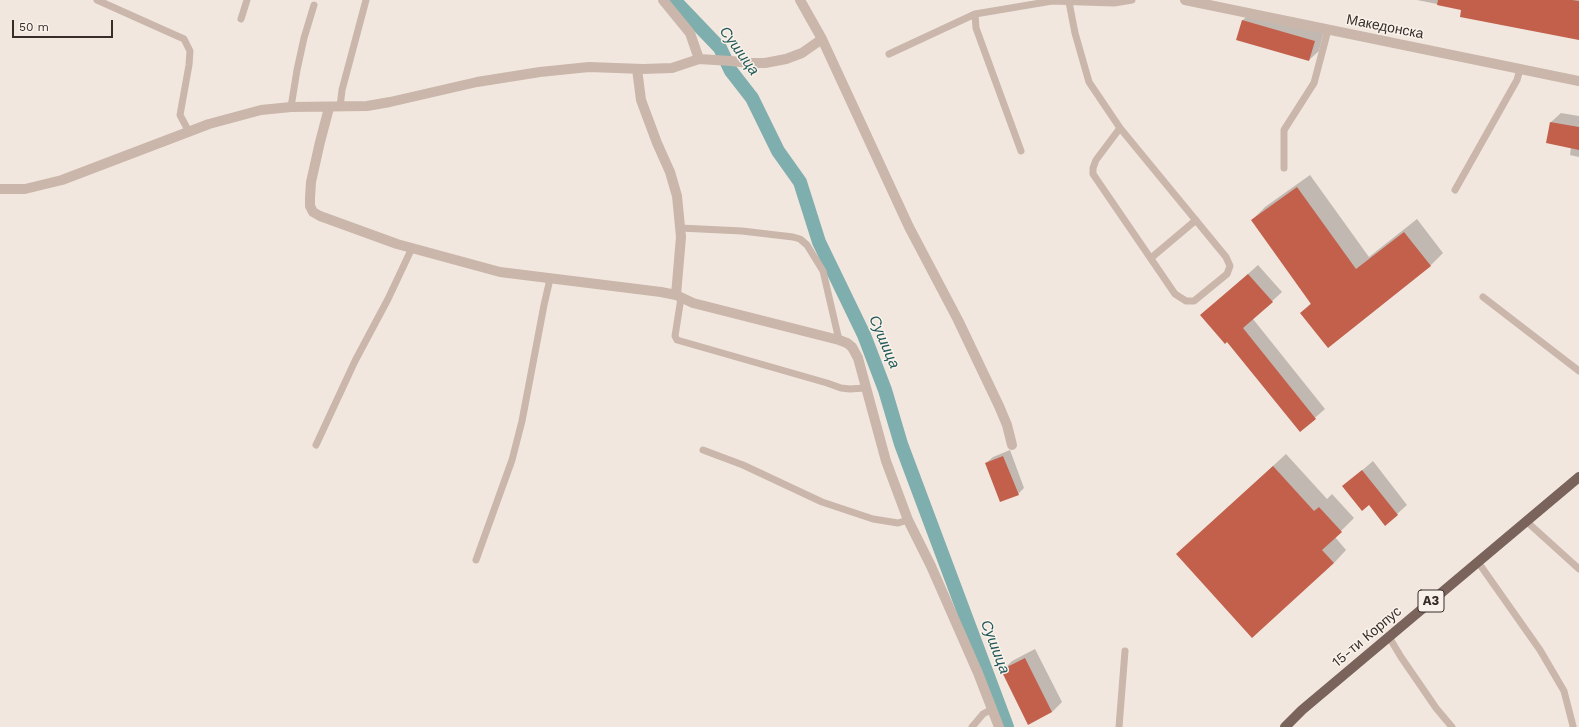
<!DOCTYPE html>
<meta charset="utf-8">
<style>
body{margin:0}
#map{position:relative;width:1579px;height:727px;overflow:hidden;background:#f2e7de;font-family:"Work Sans",sans-serif}
canvas{display:block}
.scale{position:absolute;left:12px;top:20px;width:101px;height:18px;box-sizing:border-box;border:2px solid #382d29;border-top:0;padding-left:5px;font-size:12px;line-height:14px;white-space:nowrap;color:#382d29;-webkit-text-stroke:3px #f9f2eb;paint-order:stroke}
</style>
<div id="map">
<canvas width="1579" height="727"></canvas>
<div class="scale">50 m</div>
</div>
<script>
const context = document.querySelector('canvas').getContext('2d');
context.lineJoin = 'round';
function fill(path, color) { context.fillStyle = color; context.fill(path, 'evenodd'); }
const toPath = rows => new Path2D(rows.map(r => 'M' + r).join(''));
function strokePath(path, color, width, dash) { context.strokeStyle = color; context.lineWidth = width; context.lineCap = dash ? 'butt' : 'round'; context.setLineDash(dash || []); context.stroke(path); }
function drawText(font, color, halo, rows, align = 'center') {
  context.font = font + ' "Work Sans",sans-serif'; context.lineWidth = 3; context.setLineDash([]); context.textBaseline = 'middle'; context.strokeStyle = halo; context.fillStyle = color; for (const [text, x, y, turn = 0] of rows) {
    context.save(); context.translate(x, y); context.rotate((+turn || 0) * Math.PI / 180); context.textAlign = isNaN(turn) ? turn : align; if (halo) context.strokeText(text, 0, 0); context.fillText(text, 0, 0); context.restore();
  }
}
const shadow = toPath([
 [1417,0,1579,0,1579,39,1462,9],
 [1253,10,1324,31,1319,51,1309,60,1237,39,1243,20],
 [1561,113,1579,116,1579,157,1570,155,1571,147,1551,122],
 [1310,175,1369,257,1417,219,1443,253,1430,266,1301,313,1311,303,1252,220,1265,207],
 [1258,265,1282,292,1253,319,1325,409,1300,431,1227,341,1202,315],
 [1010,450,1024,488,1018,494,986,463,993,457],
 [1286,454,1327,499,1332,494,1354,518,1335,537,1346,550,1334,563,1177,554],
 [1373,461,1407,505,1386,524,1369,504,1344,486],
 [1035,649,1062,702,1052,712,1029,723,1002,671,1012,661]
]);
const canal = toPath([
 [674,0,720,48,731,71,752,98,778,151,800,182,819,242,864,335,885,390,901,444,1007,727]
]);
const building = toPath([
 [1438,0,1572,0,1579,1,1579,40,1460,17,1461,10,1437,5],
 [1242,20,1315,41,1309,61,1236,40],
 [1550,122,1579,127,1579,150,1546,143],
 [1297,187,1356,269,1404,232,1431,266,1328,348,1300,313,1311,304,1251,220],
 [1248,274,1273,302,1243,328,1316,419,1300,432,1227,342,1225,344,1200,315],
 [1003,456,1019,495,1000,502,985,463],
 [1273,466,1314,511,1319,507,1342,532,1322,550,1334,563,1252,638,1176,554],
 [1362,470,1398,515,1385,526,1369,505,1362,511,1342,486],
 [1025,658,1052,712,1028,725,1001,670]
]);
const service = toPath([
 [97,0,184,39,190,51,189,65,180,115,189,132],
 [1069,2,1075,33,1089,82,1120,128,1226,257,1230,266,1227,274,1194,301,1186,301,1175,294,1093,174,1093,168,1096,160,1120,128],
 [975,14,976,28,1021,151],
 [241,19,247,0],
 [889,54,975,14,1052,1,1114,3,1132,0],
 [291,107,297,70,304,38,314,5],
 [340,107,342,90,366,0],
 [1284,168,1284,130,1314,83,1328,30],
 [1455,190,1517,80,1520,69],
 [680,228,742,231,793,237,800,239,807,245,823,271,839,340],
 [1151,258,1196,220],
 [1483,297,1579,371],
 [681,298,675,336,677,340,827,383,841,388,850,389,865,388],
 [316,445,355,361,388,299,412,248],
 [703,450,743,465,822,502,873,519,898,523,908,520],
 [1526,521,1579,569],
 [476,560,512,460,522,421,544,305,550,279],
 [1478,562,1540,650,1564,691,1573,726],
 [1389,637,1401,657,1436,708,1452,727],
 [972,727,983,714,992,709],
 [1119,727,1125,651]
]);
const minor = toPath([
 [663,0,690,33,699,59],
 [800,0,822,39,909,227,958,320,999,406,1007,425,1012,445],
 [1185,0,1579,81],
 [637,69,641,100,657,143,670,172,677,196,681,237,676,295],
 [329,108,320,142,311,182,310,198,310,206,313,212,320,216,397,244,500,272,661,292,676,295,693,303,839,340,847,343,852,347,858,358,886,461,908,520,931,566,978,673,999,727],
 [0,189,25,189,62,180,209,124,261,110,291,107,367,106,390,102,477,82,540,72,589,67,643,69,672,68,699,59,731,61,749,63,765,63,786,59,802,53,822,39]
]);
const primary = toPath([
 [1285,727,1302,710,1579,477]
]);
const shields = [
 [1431,601,26]
];
const shieldNames = [
 ["A3",1431,601]
];
const streetNames = [
 ["Македонска",1385,27,11],
 ["15-ти Корпус",1367,637,-40]
];
const waterNames = [
 ["Сушица",739,51,54],
 ["Сушица",884,342,67],
 ["Сушица",995,647,69]
];
fill(shadow, '#0003');
strokePath(canal, '#7eaead', 14);
fill(building, '#c2604c');
strokePath(service, '#cab6aa', 7);
strokePath(minor, '#cab6aa', 10);
strokePath(primary, '#79635b', 10);
for (const [x, y, w] of shields) { const box = new Path2D(); box.roundRect(x - w / 2, y - 11, w, 22, 3); context.fillStyle = '#f9f2eb'; context.fill(box); strokePath(box, '#382d29', 1); }
drawText('bold 13px', '#382d29', null, shieldNames);
drawText('14px', '#382d29', '#f9f2eb', streetNames);
drawText('italic 15px', '#205858', '#f9f2eb', waterNames);
</script>
